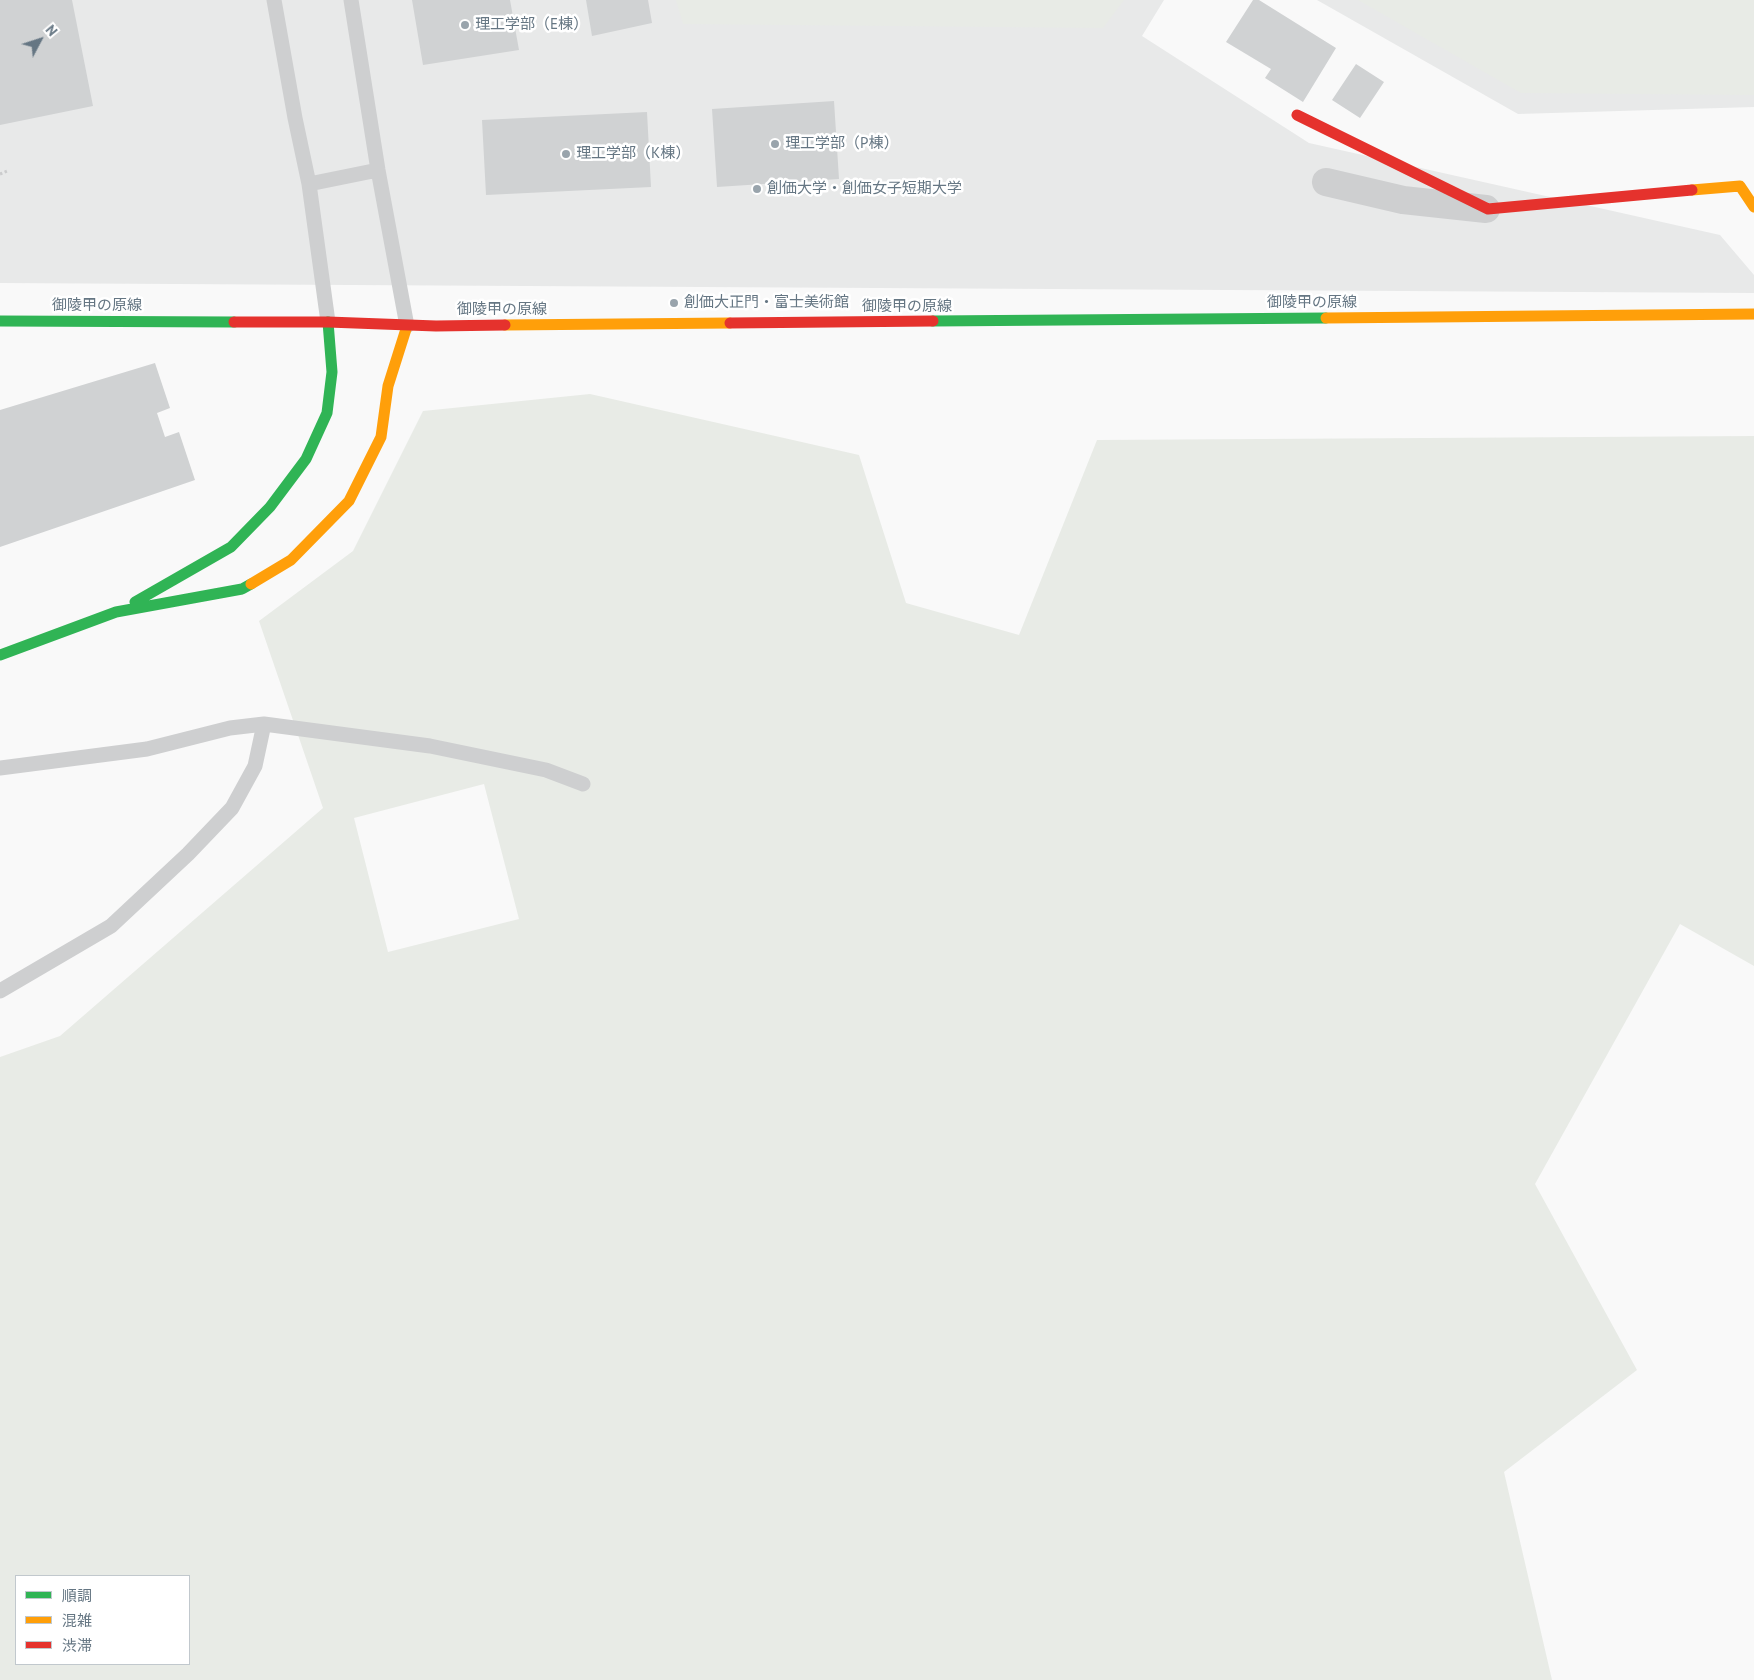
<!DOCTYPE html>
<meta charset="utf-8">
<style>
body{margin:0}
#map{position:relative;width:1754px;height:1680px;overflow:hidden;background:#f9f9f9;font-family:"PT Sans","Noto Sans JP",sans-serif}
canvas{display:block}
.legend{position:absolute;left:15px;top:1575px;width:175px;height:90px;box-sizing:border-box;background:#fff;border:1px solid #c1c8cd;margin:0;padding:6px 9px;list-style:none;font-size:15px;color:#657683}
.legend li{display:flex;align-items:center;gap:10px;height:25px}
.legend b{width:25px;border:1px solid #c1c8cd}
.north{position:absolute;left:15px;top:15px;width:50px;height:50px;-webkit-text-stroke:4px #fff;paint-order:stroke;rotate:50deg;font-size:14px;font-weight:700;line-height:20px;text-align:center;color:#657683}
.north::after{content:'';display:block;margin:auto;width:18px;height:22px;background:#657683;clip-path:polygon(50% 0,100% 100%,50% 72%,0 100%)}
</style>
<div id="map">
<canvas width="1754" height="1680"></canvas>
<ul class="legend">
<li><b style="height:6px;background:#30b455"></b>順調</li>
<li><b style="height:6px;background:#ff9f0a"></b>混雑</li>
<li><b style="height:6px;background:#e5322d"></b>渋滞</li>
</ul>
<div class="north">N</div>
</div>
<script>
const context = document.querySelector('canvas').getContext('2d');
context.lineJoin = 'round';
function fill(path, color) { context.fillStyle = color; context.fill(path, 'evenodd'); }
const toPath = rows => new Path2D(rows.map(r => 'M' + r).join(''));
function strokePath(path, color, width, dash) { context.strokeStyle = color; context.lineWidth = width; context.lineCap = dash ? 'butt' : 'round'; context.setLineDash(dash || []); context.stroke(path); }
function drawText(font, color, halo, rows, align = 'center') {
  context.font = font + ' "PT Sans","Noto Sans JP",sans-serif'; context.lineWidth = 5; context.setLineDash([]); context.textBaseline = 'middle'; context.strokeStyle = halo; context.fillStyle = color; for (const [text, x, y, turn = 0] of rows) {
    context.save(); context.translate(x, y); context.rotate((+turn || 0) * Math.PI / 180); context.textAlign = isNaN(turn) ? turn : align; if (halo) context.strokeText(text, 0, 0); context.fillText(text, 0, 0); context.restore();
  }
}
const built = toPath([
 [0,0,1164,0,1142,36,1309,143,1720,235,1754,275,1754,293,0,283],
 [1317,0,1754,0,1754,107,1518,114]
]);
const green = toPath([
 [676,0,1124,0,1103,28,683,24],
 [1358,0,1754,0,1754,95,1521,93],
 [590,394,859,455,906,603,1019,635,1097,440,1754,436,1754,966,1680,924,1535,1184,1637,1370,1504,1472,1552,1680,0,1680,0,1057,60,1036,323,808,259,621,353,551,423,411],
 [484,784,519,919,388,952,354,818],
 [16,1576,189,1576,189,1664,16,1664]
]);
const building = toPath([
 [0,0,72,0,93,106,0,125],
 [412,0,510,0,519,50,423,65],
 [586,0,648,0,652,23,592,36],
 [1253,0,1259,0,1336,48,1303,102,1265,78,1271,69,1226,42],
 [1356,64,1384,82,1360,118,1332,100],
 [834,101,839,179,717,187,712,109],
 [647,112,651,187,486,195,482,120],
 [155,363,170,408,157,413,165,437,179,432,195,480,0,547,0,410]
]);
const path = toPath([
 [0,174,7,171]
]);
const lane = toPath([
 [274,0,295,118,309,184,328,322],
 [351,0,378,170,407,326],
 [309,184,378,170],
 [0,768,147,749,230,728,264,724,430,746,546,770,583,784],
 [0,991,111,926,188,854,232,808,255,766,264,724]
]);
const street = toPath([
 [1326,182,1403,200,1486,209]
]);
const fast = toPath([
 [0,321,234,322],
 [933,321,1326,318],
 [135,602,231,547,270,507,306,459,327,413,332,372,328,322],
 [0,655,116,612,242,589,251,584]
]);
const slow = toPath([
 [1692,190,1740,186,1754,207],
 [1326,318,1754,314],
 [505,325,730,323],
 [251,584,291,560,349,501,381,437,388,386,407,326]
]);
const jam = toPath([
 [1297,115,1488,209,1692,190],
 [234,322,328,322,436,326,505,325],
 [730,323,933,321]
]);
const markers = [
 [465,25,5,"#99a4ac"],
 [775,144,5,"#99a4ac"],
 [566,154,5,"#99a4ac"],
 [757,189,5,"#99a4ac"],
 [674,303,5,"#99a4ac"]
];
const poiNames = [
 ["理工学部（E棟）",475,25],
 ["理工学部（P棟）",785,144],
 ["理工学部（K棟）",576,154],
 ["創価大学・創価女子短期大学",767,189],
 ["創価大正門・富士美術館",684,303]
];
const streetNames = [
 ["御陵甲の原線",1312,303],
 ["御陵甲の原線",97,306],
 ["御陵甲の原線",907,307],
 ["御陵甲の原線",502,310]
];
fill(built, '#e8e9e9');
fill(green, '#e8ebe6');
fill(building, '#d0d2d3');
strokePath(path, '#cbcccd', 3, [2.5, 2.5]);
strokePath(lane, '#cecfd0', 15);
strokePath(street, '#cecfd0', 28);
strokePath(fast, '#30b455', 11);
strokePath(slow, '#ff9f0a', 11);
strokePath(jam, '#e5322d', 11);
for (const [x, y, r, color] of markers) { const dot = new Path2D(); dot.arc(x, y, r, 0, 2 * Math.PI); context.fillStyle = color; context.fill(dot); strokePath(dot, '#fff', 2); }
drawText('15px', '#657683', '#fff', poiNames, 'left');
drawText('15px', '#657683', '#fff', streetNames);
</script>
